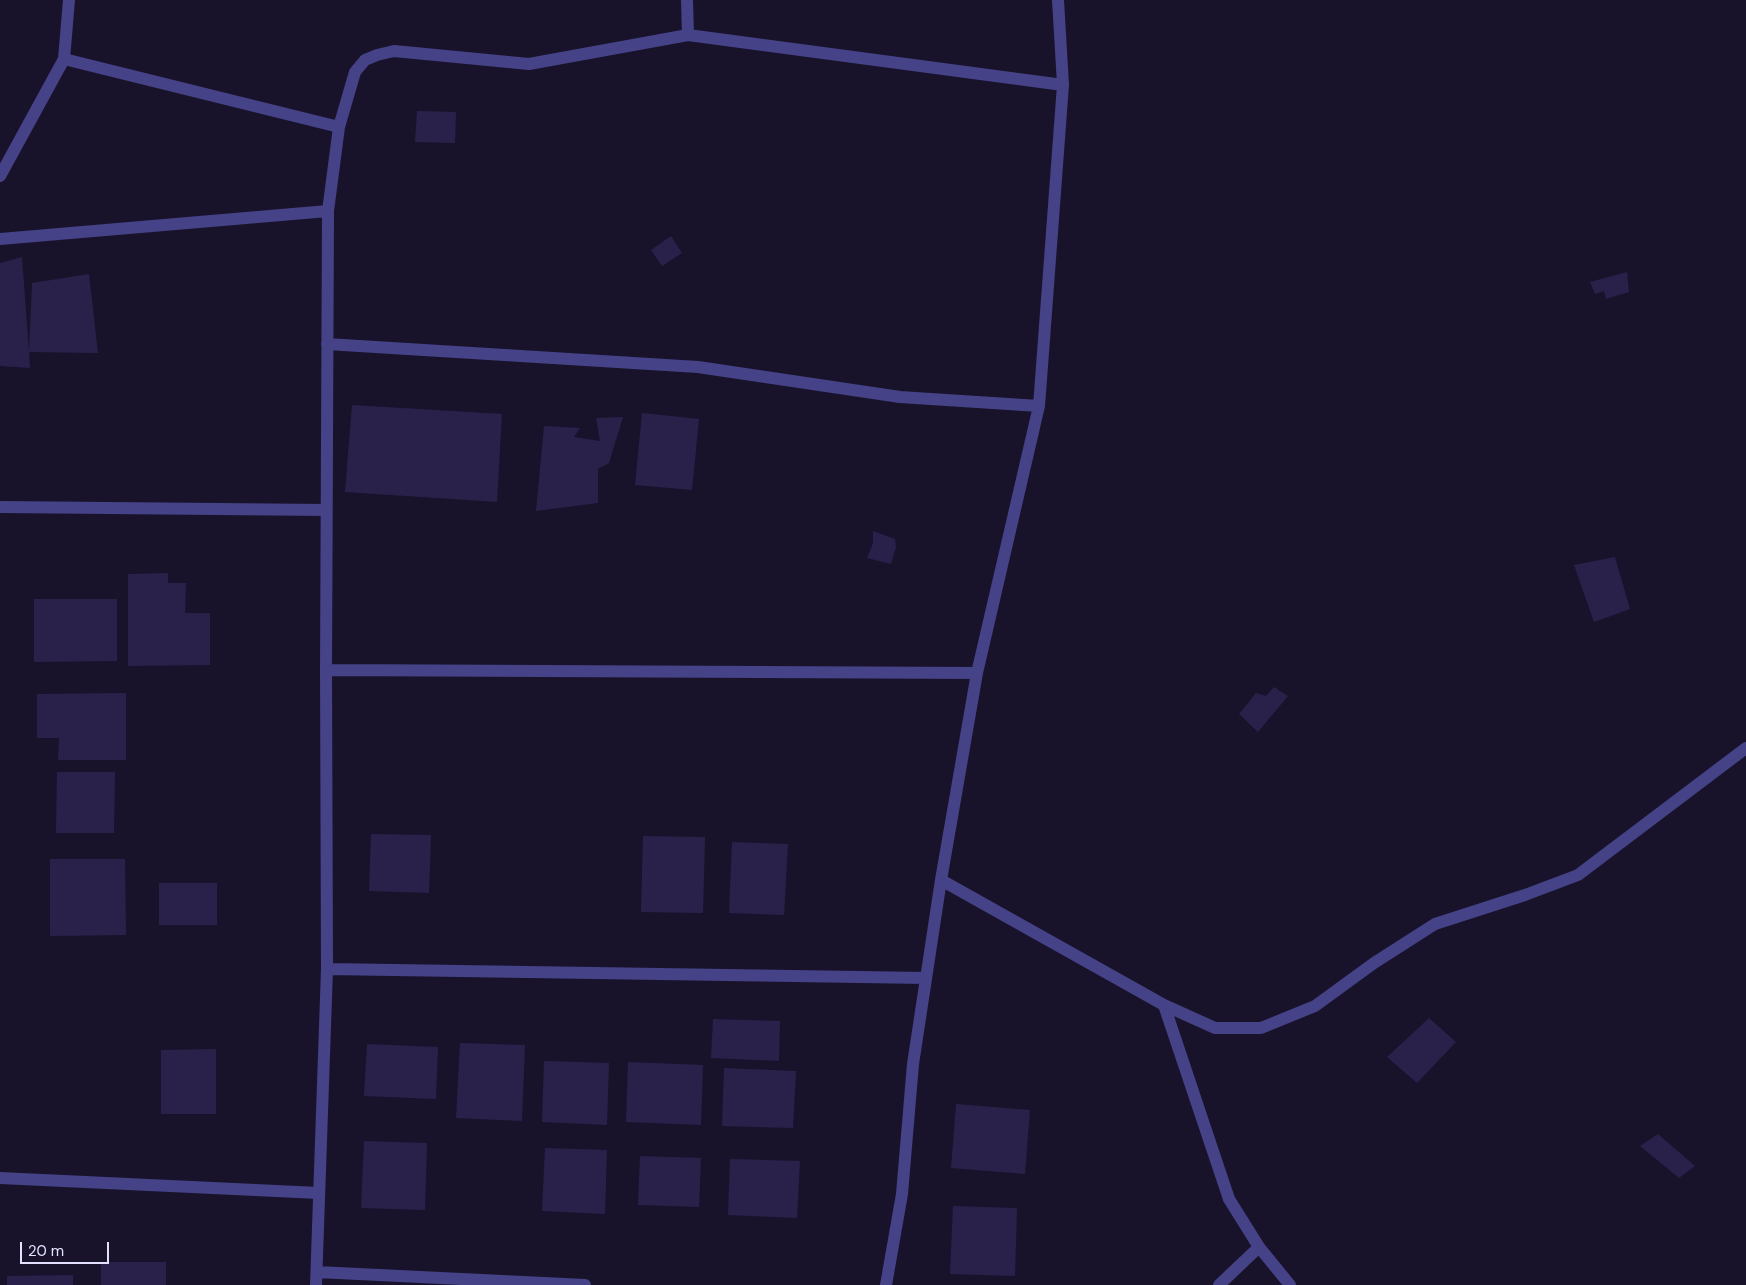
<!DOCTYPE html>
<style>
body{margin:0}
#map{position:relative;width:1746px;height:1285px;overflow:hidden;background:#18132b;font-family:"DM Sans",sans-serif}
canvas{display:block}
.scale{position:absolute;left:20px;top:1242px;width:89px;height:22px;box-sizing:border-box;border:2px solid #e3e0fd;border-top:0;padding-left:6px;font-size:15px;line-height:18px;white-space:nowrap;color:#e3e0fd;-webkit-text-stroke:4px #18132b;paint-order:stroke}
</style>
<div id="map">
<canvas width="1746" height="1285"></canvas>
<div class="scale">20 m</div>
</div>
<script>
const context = document.querySelector('canvas').getContext('2d');
context.lineJoin = 'round';
function fill(path, color) { context.fillStyle = color; context.fill(path, 'evenodd'); }
const toPath = rows => new Path2D(rows.map(r => 'M' + r).join(''));
function strokePath(path, color, width, dash) { context.strokeStyle = color; context.lineWidth = width; context.lineCap = dash ? 'butt' : 'round'; context.setLineDash(dash || []); context.stroke(path); }
const building = toPath([
 [417,111,456,112,455,143,415,142],
 [671,236,682,253,662,266,651,250],
 [22,257,29,352,32,283,89,274,98,353,29,352,30,368,0,366,0,263],
 [1627,272,1629,292,1606,299,1604,291,1595,294,1590,282],
 [352,405,502,414,497,502,345,492],
 [642,413,699,419,692,490,635,485],
 [623,417,609,463,598,469,598,503,536,511,544,426,580,428,574,437,600,441,596,418],
 [873,531,895,539,896,547,891,564,867,558,873,543],
 [1615,557,1630,609,1594,622,1574,565],
 [168,573,168,583,186,583,185,613,210,613,210,665,128,666,128,574],
 [34,599,117,599,117,661,34,662],
 [1274,687,1288,696,1258,732,1239,714,1256,693,1266,696],
 [126,693,126,760,58,760,59,738,37,738,37,694],
 [57,772,115,772,114,833,56,833],
 [371,834,431,835,429,893,369,891],
 [643,836,705,837,703,913,641,912],
 [732,842,788,844,784,915,729,913],
 [50,859,125,859,126,935,50,936],
 [159,883,217,883,217,925,159,925],
 [1429,1018,1456,1042,1417,1083,1387,1057],
 [713,1019,780,1021,779,1061,711,1058],
 [460,1043,525,1045,522,1121,456,1118],
 [367,1044,438,1047,436,1099,364,1096],
 [216,1049,216,1114,161,1114,161,1050],
 [544,1061,609,1063,607,1125,542,1122],
 [628,1062,703,1065,701,1125,626,1122],
 [724,1068,796,1071,793,1128,722,1126],
 [956,1104,1030,1110,1025,1174,951,1168],
 [1658,1134,1695,1166,1679,1178,1640,1146],
 [364,1141,427,1143,425,1210,361,1208],
 [545,1148,607,1150,605,1214,542,1211],
 [640,1156,701,1158,699,1207,638,1205],
 [730,1159,800,1161,797,1218,728,1215],
 [953,1206,1017,1208,1015,1276,950,1274],
 [101,1262,166,1262,166,1285,101,1285],
 [73,1275,73,1285,7,1285,7,1276]
]);
const minor = toPath([
 [687,0,688,35],
 [64,59,339,127,328,211,326,670,327,969,316,1285],
 [339,127,355,72,365,60,377,55,394,51,529,64,688,35,1063,85],
 [0,176,64,59,69,0],
 [0,239,328,211],
 [327,344,698,367,900,397,1039,406],
 [0,507,326,510],
 [326,670,977,673],
 [941,880,1164,1005,1215,1028,1261,1028,1315,1006,1374,963,1435,924,1525,895,1578,875,1746,748],
 [327,969,926,978],
 [1164,1005,1229,1199,1259,1247,1290,1285],
 [0,1178,319,1193],
 [317,1272,585,1285],
 [886,1285,902,1194,913,1064,941,880,977,673,1039,406,1063,85,1058,0],
 [1219,1285,1259,1247]
]);
fill(building, '#2a214b');
strokePath(minor, '#454287', 12);
</script>
